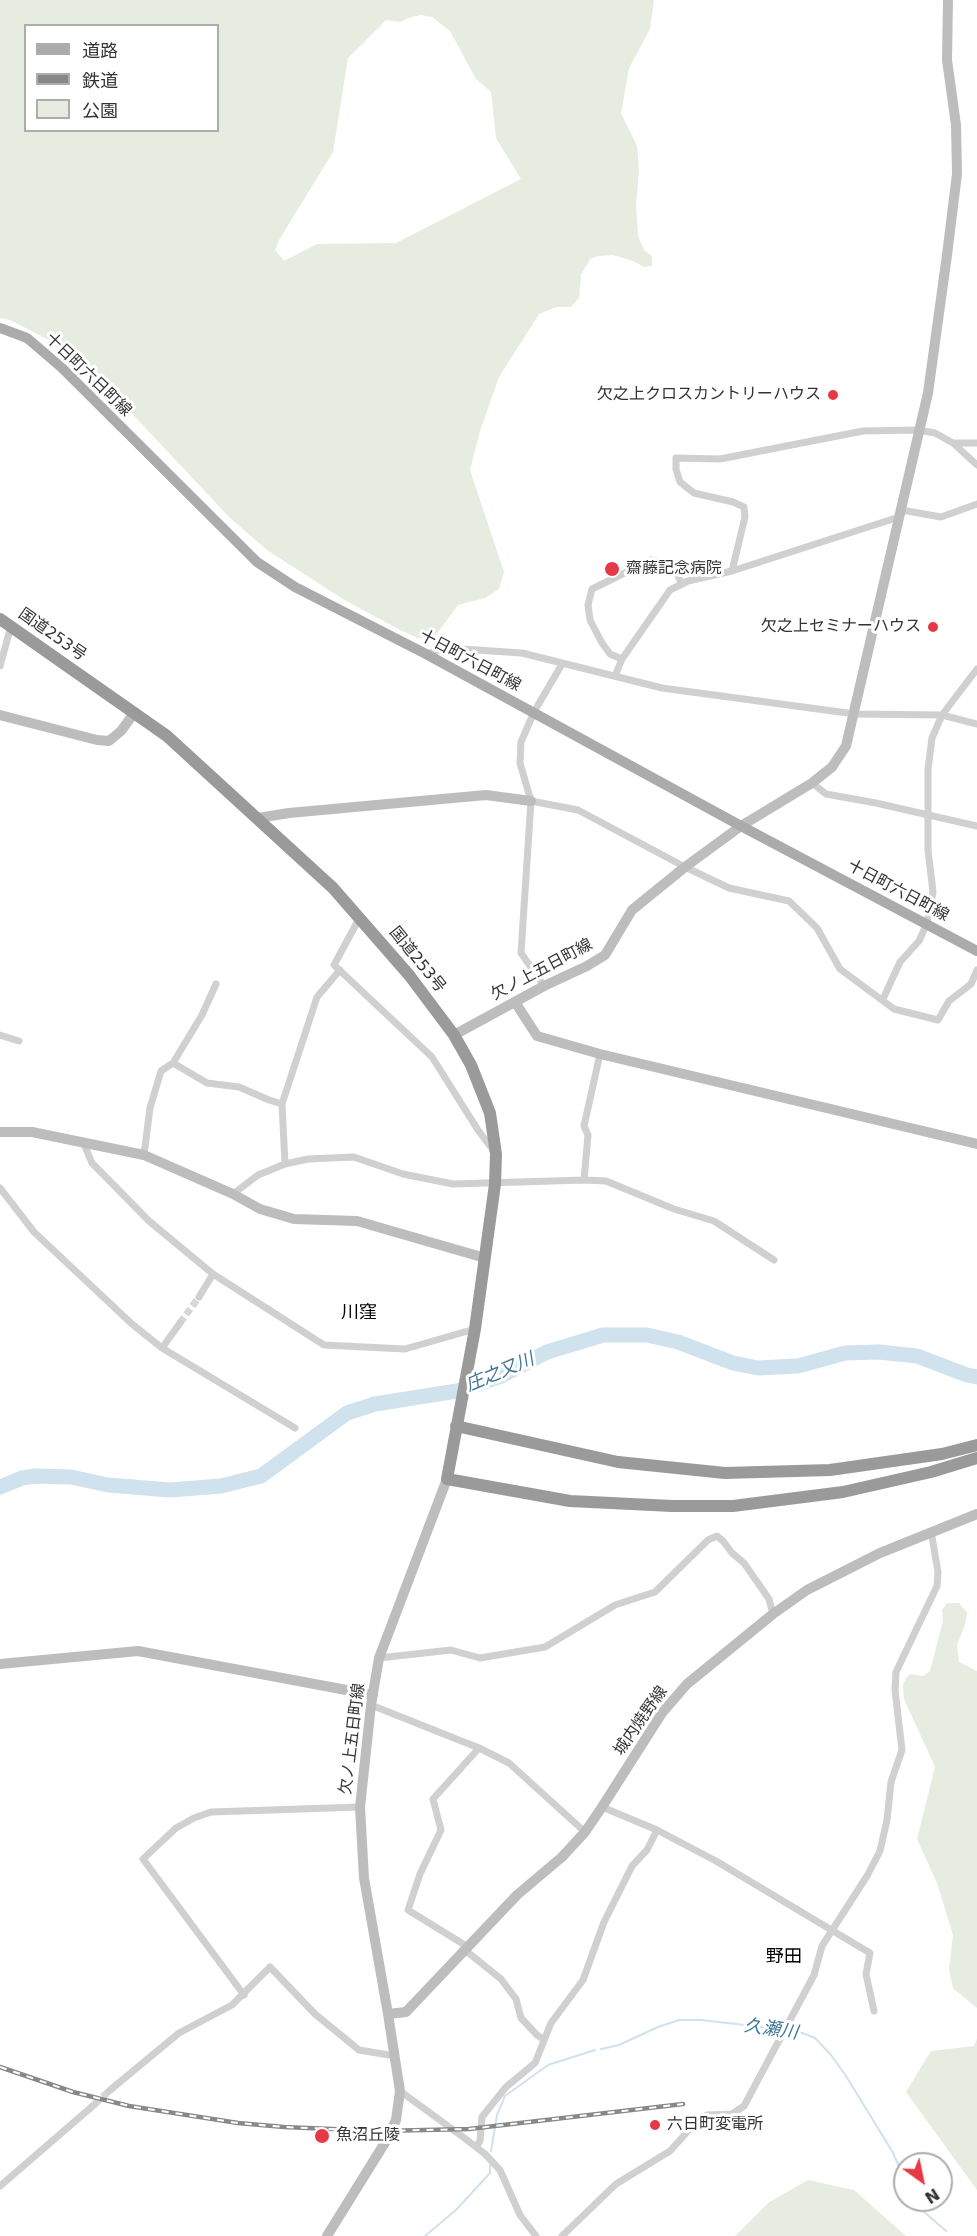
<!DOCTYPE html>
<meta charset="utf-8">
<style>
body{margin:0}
#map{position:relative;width:977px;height:2236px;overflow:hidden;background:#fff;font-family:"DejaVu Sans","Noto Sans JP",sans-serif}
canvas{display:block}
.legend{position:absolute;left:24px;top:24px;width:195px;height:108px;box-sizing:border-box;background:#fff;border:2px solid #adadad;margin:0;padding:8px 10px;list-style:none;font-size:18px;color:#333}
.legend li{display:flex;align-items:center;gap:12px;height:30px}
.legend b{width:30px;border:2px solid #adadad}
.north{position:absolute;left:893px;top:2152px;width:60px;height:60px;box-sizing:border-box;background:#fff;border:2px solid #adadad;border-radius:50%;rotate:147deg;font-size:16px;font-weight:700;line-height:24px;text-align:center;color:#333}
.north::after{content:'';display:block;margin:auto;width:21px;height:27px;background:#e63946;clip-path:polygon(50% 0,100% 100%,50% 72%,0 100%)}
</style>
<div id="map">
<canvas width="977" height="2236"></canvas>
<ul class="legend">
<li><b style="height:8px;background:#ababab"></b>道路</li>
<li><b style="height:8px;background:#888"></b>鉄道</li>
<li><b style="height:16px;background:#e6ecdf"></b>公園</li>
</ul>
<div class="north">N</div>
</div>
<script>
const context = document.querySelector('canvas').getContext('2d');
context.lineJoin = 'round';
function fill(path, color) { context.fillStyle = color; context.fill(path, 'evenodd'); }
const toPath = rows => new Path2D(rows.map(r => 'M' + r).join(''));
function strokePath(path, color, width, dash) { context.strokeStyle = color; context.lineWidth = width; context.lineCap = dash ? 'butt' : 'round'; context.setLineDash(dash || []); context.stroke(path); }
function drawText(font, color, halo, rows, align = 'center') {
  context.font = font + ' "DejaVu Sans","Noto Sans JP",sans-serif'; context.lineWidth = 6; context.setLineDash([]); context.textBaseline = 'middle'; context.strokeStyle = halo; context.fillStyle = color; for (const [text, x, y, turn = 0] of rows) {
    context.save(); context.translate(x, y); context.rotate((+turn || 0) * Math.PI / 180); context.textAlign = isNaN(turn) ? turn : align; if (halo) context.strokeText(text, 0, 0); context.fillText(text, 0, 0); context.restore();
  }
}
const green = toPath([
 [0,0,654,0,650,29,629,68,621,113,637,146,639,170,636,205,638,236,644,250,652,256,652,266,644,267,633,261,613,255,598,256,590,259,581,275,579,298,571,307,556,307,539,314,499,377,480,431,470,470,504,572,499,589,485,598,458,605,436,635,418,638,398,629,343,599,267,550,230,518,120,401,49,340,10,320,0,318],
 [421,15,432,17,450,31,476,79,491,92,496,138,521,179,396,243,317,244,284,261,275,250,279,240,333,152,348,58,386,20,400,22,411,17],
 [26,26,218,26,218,130,26,130],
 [947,1603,959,1603,967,1613,965,1625,957,1645,959,1662,977,1671,977,2008,953,1988,949,1970,953,1935,937,1883,917,1839,935,1767,904,1699,903,1685,906,1678,910,1674,923,1676,930,1671,943,1621,942,1610],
 [977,2039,977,2190,906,2092,931,2051,974,2046],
 [808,2180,854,2190,906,2236,735,2236,768,2203]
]);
const stream = toPath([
 [601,2049,619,2045,658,2027,679,2020,701,2020,797,2031,815,2038,831,2055,846,2076,892,2151,905,2179],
 [491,2151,497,2115,505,2096,548,2065,595,2050],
 [916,2200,922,2210,946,2231],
 [425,2236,456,2210,490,2173,490,2165]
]);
const river = toPath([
 [0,1487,22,1478,35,1476,71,1477,108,1485,170,1490,221,1486,261,1476,347,1413,375,1404,457,1391,499,1377,547,1352,603,1335,647,1335,678,1342,733,1363,758,1368,798,1366,845,1353,879,1352,917,1356,967,1375,977,1377]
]);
const streetTunnel = toPath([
 [180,1323,199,1297],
 [95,2104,109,2091]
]);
const street = toPath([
 [953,443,977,465],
 [901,510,941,517,977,504],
 [732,571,745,517,744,507,733,502,694,493,680,482,676,469,676,458,720,459,863,431,918,430,935,433,953,443,977,443],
 [426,654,447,648,522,653,662,688,855,714,942,715,977,724],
 [622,659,610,654,602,643,590,620,588,605,592,589,651,560,661,562,675,570,682,584],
 [0,666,11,626],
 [615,676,622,659,670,590,688,581,732,571,899,517],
 [812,783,826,794,876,803,977,826],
 [531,801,578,810,685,867,729,888,789,901,817,928,840,969,894,1009,938,1020,949,1001,971,984,977,970],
 [360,917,334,965,432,1057,478,1130,493,1150],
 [544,986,521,953,531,801,520,763,521,742,534,712,562,664],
 [883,999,900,962,919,941,927,923,933,892,928,850,928,769,932,738,942,715,977,669],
 [0,1035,19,1041],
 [173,1063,202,1015,216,984],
 [83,1142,92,1163,149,1221,213,1274,324,1345,405,1349,475,1329],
 [144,1155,150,1108,161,1071,173,1063,207,1083,239,1087,269,1100,282,1104],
 [285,1164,282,1104,317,997,340,970],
 [584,1180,588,1135,584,1126,600,1054],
 [0,1188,34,1232,132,1324,162,1348,295,1428],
 [233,1194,258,1175,285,1164,308,1159,354,1157,403,1174,453,1184,584,1180,606,1181,674,1209,714,1221,774,1260],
 [199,1297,213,1274],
 [162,1348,180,1323],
 [379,1658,451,1650,480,1658,545,1647,615,1605,655,1592,708,1540,717,1536,723,1541,732,1553,744,1563,769,1599,773,1614],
 [371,1705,479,1748,509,1763,585,1832],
 [602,1807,657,1830,716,1861,870,1953,866,1974,874,2011],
 [468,1947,408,1910,420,1874,441,1830,433,1799,479,1748],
 [465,1950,501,1979,516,1999,521,2018,537,2035,544,2040],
 [244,1995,143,1859,176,1828,194,1818,211,1812,360,1807],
 [109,2091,179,2033,232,2005,270,1967,315,2014,359,2050,395,2056],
 [400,2091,463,2137,485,2154,500,2170,520,2215,536,2236],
 [476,2147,480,2141,482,2117,506,2087,535,2063,551,2023,583,1980,604,1922,632,1866,647,1850,657,1830],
 [0,2186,95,2104],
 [562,2236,616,2184,670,2151,697,2121,707,2115,732,2114,744,2106,814,1975,822,1946,867,1876,880,1851,887,1820,891,1782,902,1750,895,1690,896,1672,937,1586,938,1572,931,1531]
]);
const secondary = toPath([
 [0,715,97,740,109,741,121,731,135,712],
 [258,818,289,813,486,795,531,801],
 [515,1002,537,1036,600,1054,977,1144],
 [454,1035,544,986,587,966,605,955,632,910,685,867,741,826,812,783,832,767,846,746,928,393,947,255,957,174,956,125,947,60,948,0],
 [0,1132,32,1132,144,1155,233,1194,260,1209,294,1219,357,1221,485,1258],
 [0,1664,138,1651,373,1695],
 [388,2014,406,2012,517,1895,562,1857,585,1832,602,1807,662,1713,687,1684,773,1614,807,1590,880,1553,977,1514],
 [327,2236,386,2141,396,2120,400,2091,388,2014,364,1878,360,1807,371,1705,379,1658,447,1479]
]);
const primary = toPath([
 [0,328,27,338,61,367,257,562,295,587,426,654,741,826,977,951]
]);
const highway = toPath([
 [0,619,167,736,333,888,409,975,454,1035,471,1065,490,1113,496,1154,495,1184,475,1329,447,1479,570,1501,672,1506,733,1506,843,1492,931,1472,977,1458],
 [456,1426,618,1462,725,1473,830,1470,942,1454,977,1445]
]);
const rail = toPath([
 [0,2067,73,2092,129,2106,238,2123,284,2127,379,2131,469,2129,683,2104]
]);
const markers = [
 [833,395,6,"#e63946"],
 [612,569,8,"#e63946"],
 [933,627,6,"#e63946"],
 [655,2125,6,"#e63946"],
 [322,2136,8,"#e63946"]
];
const streetNames = [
 ["十日町六日町線",88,375,44],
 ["国道253号",52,635,35],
 ["十日町六日町線",470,661,28],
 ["十日町六日町線",898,891,28],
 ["国道253号",417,960,51],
 ["欠ノ上五日町線",542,970,-28],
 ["城内焼野線",641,1721,-55],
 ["欠ノ上五日町線",353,1739,-83]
];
const poiNames = [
 ["欠之上クロスカントリーハウス",821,395,"right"],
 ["齋藤記念病院",626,569],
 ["欠之上セミナーハウス",921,627,"right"],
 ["六日町変電所",667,2125],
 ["魚沼丘陵",336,2136]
];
const neighbourhoodNames = [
 ["川窪",359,1313],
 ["野田",784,1957]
];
const waterNames = [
 ["庄之又川",500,1373,-23],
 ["久瀬川",771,2030,8]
];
fill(green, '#e6ecdf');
strokePath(stream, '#cfe2ee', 2);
strokePath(river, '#cfe2ee', 15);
strokePath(streetTunnel, '#d6d6d6', 7, [7, 3.5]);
strokePath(street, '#d0d0d0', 7);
strokePath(secondary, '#bdbdbd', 10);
strokePath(primary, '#ababab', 10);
strokePath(highway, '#9a9a9a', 12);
strokePath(rail, '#888', 4.5);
strokePath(rail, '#fff', 2, [7]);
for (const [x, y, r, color] of markers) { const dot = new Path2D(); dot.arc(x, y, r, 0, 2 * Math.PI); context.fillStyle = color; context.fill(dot); strokePath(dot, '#fff', 2); }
drawText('16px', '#333', '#fff', streetNames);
drawText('16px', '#333', '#fff', poiNames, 'left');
drawText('18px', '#000', '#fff', neighbourhoodNames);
drawText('italic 18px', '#3f7597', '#fff', waterNames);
</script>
